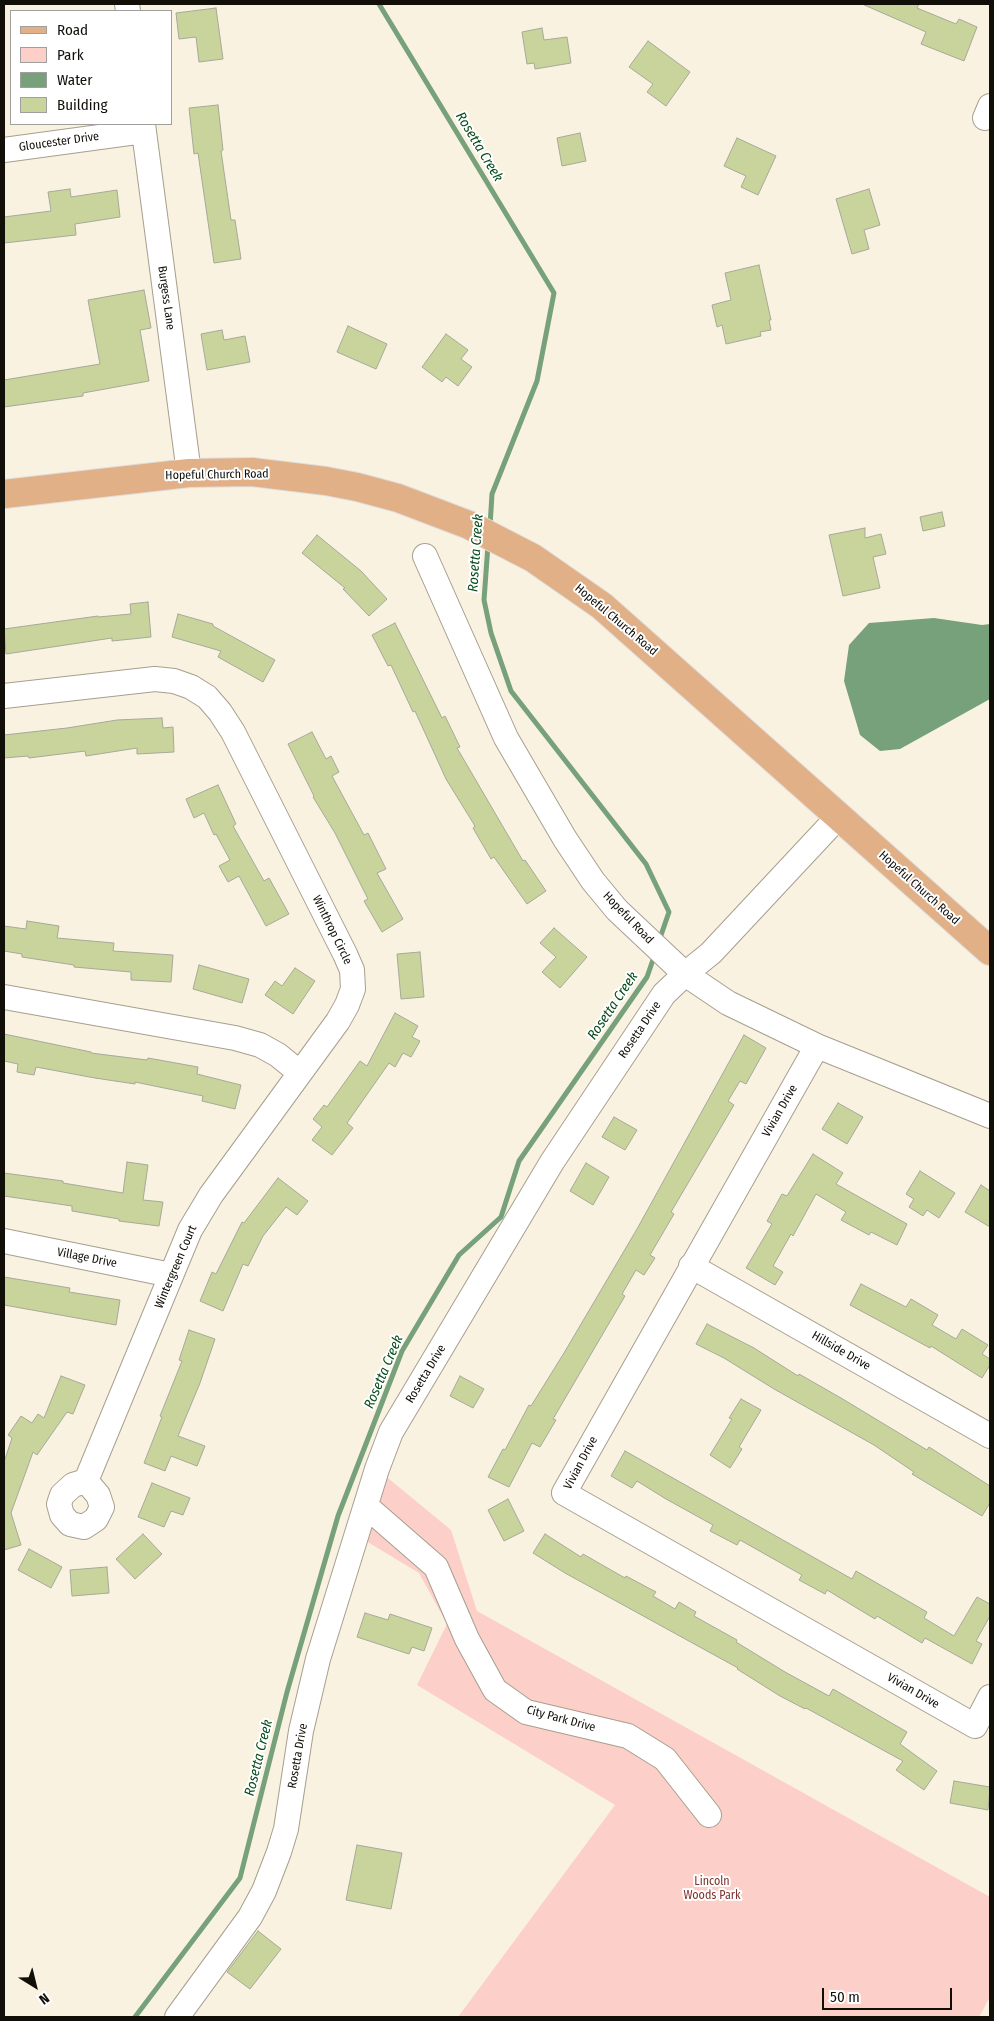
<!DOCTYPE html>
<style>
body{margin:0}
#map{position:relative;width:994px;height:2021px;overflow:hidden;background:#faf2e0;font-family:"Fira Sans Condensed",sans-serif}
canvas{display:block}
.frame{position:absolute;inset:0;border:5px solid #120f09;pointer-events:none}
.legend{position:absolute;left:10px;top:10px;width:162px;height:115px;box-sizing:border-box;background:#fff;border:1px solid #a09f9d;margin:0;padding:6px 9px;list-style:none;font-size:15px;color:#120f09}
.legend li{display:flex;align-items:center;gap:10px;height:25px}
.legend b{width:25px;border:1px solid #a09f9d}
.north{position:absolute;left:10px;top:1961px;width:50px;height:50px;-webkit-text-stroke:4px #fff;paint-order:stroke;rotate:144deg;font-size:14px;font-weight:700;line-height:20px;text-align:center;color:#120f09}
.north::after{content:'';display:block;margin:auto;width:18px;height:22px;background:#120f09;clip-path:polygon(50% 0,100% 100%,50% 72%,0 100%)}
.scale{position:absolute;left:822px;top:1988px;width:130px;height:22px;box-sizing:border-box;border:2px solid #120f09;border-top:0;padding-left:6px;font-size:15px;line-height:18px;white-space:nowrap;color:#120f09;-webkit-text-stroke:4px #fff;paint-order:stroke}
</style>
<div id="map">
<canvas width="994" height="2021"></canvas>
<div class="frame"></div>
<ul class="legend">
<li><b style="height:6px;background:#e2b087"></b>Road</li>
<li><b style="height:14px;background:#fccfc9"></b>Park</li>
<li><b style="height:14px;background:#77a17a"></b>Water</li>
<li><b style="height:14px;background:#c9d49d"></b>Building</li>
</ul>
<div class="north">N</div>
<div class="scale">50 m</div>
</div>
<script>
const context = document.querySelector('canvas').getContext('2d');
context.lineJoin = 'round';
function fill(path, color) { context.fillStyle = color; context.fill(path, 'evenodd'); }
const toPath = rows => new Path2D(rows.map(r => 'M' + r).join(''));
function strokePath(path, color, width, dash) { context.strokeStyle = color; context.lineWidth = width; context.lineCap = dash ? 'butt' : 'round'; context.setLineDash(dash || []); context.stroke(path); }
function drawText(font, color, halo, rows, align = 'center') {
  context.font = font + ' "Fira Sans Condensed",sans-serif'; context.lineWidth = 4; context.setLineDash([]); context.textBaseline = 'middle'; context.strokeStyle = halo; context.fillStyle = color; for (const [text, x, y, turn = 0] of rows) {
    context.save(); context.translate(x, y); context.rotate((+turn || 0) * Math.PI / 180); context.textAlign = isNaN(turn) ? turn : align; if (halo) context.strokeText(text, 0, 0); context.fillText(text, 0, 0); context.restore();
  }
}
const green = toPath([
 [377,1469,451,1530,477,1611,990,1897,990,1997,979,2017,458,2017,615,1805,417,1685,447,1624,419,1573,356,1535]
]);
const water = toPath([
 [934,618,982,625,990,624,990,699,900,749,880,751,860,735,844,681,849,645,869,623]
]);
const stream = toPath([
 [379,4,554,293,537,381,492,494,490,526],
 [488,545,484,600,491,633,511,691,646,864,669,912,659,941],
 [135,2017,240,1878,287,1692,338,1516,402,1351,459,1255,501,1217,519,1161,647,977,655,954]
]);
const building = toPath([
 [862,4,919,4,917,8,956,24,959,19,977,27,964,61,921,44,926,32,862,4],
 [216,8,223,59,199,62,196,37,179,39,176,13,216,8],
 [542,28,544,40,567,37,571,63,535,69,534,63,527,64,522,32,542,28],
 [648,41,690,72,666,106,647,92,653,84,629,67,648,41],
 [218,105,223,150,221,151,231,220,235,220,241,259,214,263,198,153,194,154,189,108,218,105],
 [580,133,586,161,562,166,557,138,580,133],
 [737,138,776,156,758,195,741,187,746,176,724,166,737,138],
 [70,189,71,197,117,190,120,217,75,224,76,235,4,243,4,217,51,211,48,192,70,189],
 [869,189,880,225,864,230,869,249,852,254,836,199,869,189],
 [759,265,771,320,769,320,771,330,760,332,761,336,726,344,722,325,717,327,712,305,731,300,725,273,759,265],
 [144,290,151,328,140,330,149,381,83,393,83,396,4,407,4,380,100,364,88,300,144,290],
 [348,326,387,344,376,369,337,352,348,326],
 [222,330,224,340,245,336,250,362,207,370,201,334,222,330],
 [446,334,468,350,461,359,472,367,458,386,446,377,442,382,422,367,446,334],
 [942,512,945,526,923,531,920,517,942,512],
 [865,528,865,538,881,534,886,554,873,557,880,588,843,596,829,535,865,528],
 [317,535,361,571,387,599,369,616,343,589,345,588,302,553,317,535],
 [148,602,151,637,112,641,112,638,6,654,4,629,98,616,98,617,131,614,130,604,148,602],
 [178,614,213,624,213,626,275,660,263,682,218,657,221,651,172,637,178,614],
 [395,623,442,718,445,716,460,747,457,748,523,861,525,860,546,891,527,904,494,857,491,859,473,828,475,826,446,779,415,711,413,712,391,665,388,666,372,635,395,623],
 [162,718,163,728,173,727,174,752,137,754,137,748,86,756,85,751,29,758,28,756,4,758,4,735,67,728,117,720,162,718],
 [312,732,326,759,331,756,339,772,332,776,364,835,368,833,386,869,377,873,403,919,382,932,364,901,368,899,335,833,313,797,314,796,288,744,312,732],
 [218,785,236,824,233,826,264,881,269,878,289,914,266,926,239,876,228,882,219,866,230,860,216,834,214,835,204,813,194,818,186,799,218,785],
 [27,921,59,926,57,938,114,943,113,951,173,955,171,982,131,980,131,972,74,967,74,965,22,957,22,954,4,951,4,926,26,929,27,921],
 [554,928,587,957,560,988,542,972,556,957,540,943,554,928],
 [420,952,424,997,401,999,397,954,420,952],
 [199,965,249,979,242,1003,193,989,199,965],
 [295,968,315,981,293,1014,265,995,275,981,282,986,295,968],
 [395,1013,418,1026,412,1037,420,1041,411,1057,403,1053,395,1067,389,1063,347,1123,353,1128,332,1155,312,1140,322,1127,313,1119,324,1105,327,1107,360,1061,367,1066,395,1013],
 [4,1034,91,1052,91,1053,147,1060,148,1058,198,1067,197,1074,241,1085,235,1109,202,1101,203,1096,135,1082,135,1084,95,1078,36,1067,34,1075,17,1072,18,1064,4,1061,4,1034],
 [744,1035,766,1048,746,1084,740,1081,728,1101,734,1105,671,1212,674,1214,650,1255,655,1258,644,1275,636,1270,622,1294,625,1296,553,1419,556,1420,540,1447,532,1443,509,1487,488,1477,503,1449,505,1450,529,1405,531,1406,564,1353,637,1229,744,1035],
 [838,1103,863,1117,847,1144,822,1129,838,1103],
 [614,1117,637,1130,625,1150,602,1137,614,1117],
 [813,1154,843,1173,836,1184,907,1224,897,1245,871,1232,869,1235,841,1220,846,1212,816,1194,793,1236,791,1234,773,1266,783,1272,775,1285,746,1268,772,1224,767,1221,782,1194,787,1196,813,1154],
 [127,1162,148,1165,143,1200,163,1202,159,1226,119,1221,119,1219,72,1211,72,1206,4,1196,4,1173,63,1181,63,1183,123,1193,127,1162],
 [586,1163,609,1177,593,1205,570,1191,586,1163],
 [920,1171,955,1193,939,1218,927,1210,923,1216,909,1207,914,1199,906,1194,920,1171],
 [278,1178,308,1201,297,1215,286,1207,263,1236,248,1266,243,1264,223,1311,200,1301,212,1272,216,1274,242,1222,244,1223,278,1178],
 [981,1185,990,1191,990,1227,965,1212,981,1185],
 [4,1277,70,1288,69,1292,120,1300,116,1325,4,1305,4,1277],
 [861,1284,906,1307,911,1299,938,1315,932,1325,956,1339,962,1329,988,1345,982,1354,990,1359,990,1365,982,1378,931,1346,930,1348,850,1305,861,1284],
 [707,1324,754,1348,798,1376,799,1374,841,1398,927,1450,929,1447,990,1486,990,1503,982,1516,912,1474,914,1472,874,1445,774,1389,724,1358,696,1344,707,1324],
 [189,1330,215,1339,200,1383,178,1436,205,1446,197,1466,171,1456,165,1471,144,1463,162,1417,160,1416,182,1361,179,1360,189,1330],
 [61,1376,85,1385,73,1414,67,1412,37,1455,33,1452,11,1513,21,1545,4,1550,4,1462,12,1438,8,1435,21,1416,32,1423,38,1414,44,1418,61,1376],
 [460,1376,484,1389,473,1408,450,1396,460,1376],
 [741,1399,761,1410,739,1447,742,1449,730,1468,710,1455,732,1419,729,1418,741,1399],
 [625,1451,852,1579,856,1571,927,1612,924,1618,954,1636,977,1597,990,1604,990,1616,976,1641,982,1644,972,1664,925,1638,922,1643,877,1616,875,1619,827,1590,825,1594,799,1580,802,1575,740,1540,737,1545,710,1531,713,1525,666,1499,637,1481,632,1488,611,1476,625,1451],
 [152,1483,190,1498,183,1515,171,1511,164,1527,138,1517,152,1483],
 [508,1499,524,1531,504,1541,488,1510,508,1499],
 [143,1534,162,1554,135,1579,116,1559,143,1534],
 [545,1534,581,1557,583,1554,625,1578,626,1576,656,1592,653,1596,675,1609,679,1602,696,1612,694,1616,737,1640,736,1642,785,1672,829,1696,833,1689,907,1732,900,1744,937,1771,924,1790,896,1770,903,1761,806,1708,805,1709,780,1696,737,1669,738,1668,565,1573,533,1553,545,1534],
 [29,1549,62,1567,51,1588,18,1570,29,1549],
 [107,1567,109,1593,72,1596,70,1570,107,1567],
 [365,1613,388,1620,390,1614,432,1628,424,1651,412,1647,409,1654,357,1637,365,1613],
 [954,1781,990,1787,988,1810,950,1803,954,1781],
 [357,1845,402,1853,391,1909,346,1900,357,1845],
 [258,1931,281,1949,250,1989,227,1972,258,1931]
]);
const minor = toPath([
 [127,4,128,11],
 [985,118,990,106],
 [143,124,189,473],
 [4,150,144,131],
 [425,556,506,738,565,839,593,881,617,910,685,974,728,1003,817,1046,990,1116],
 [4,696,155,679,174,681,191,687,207,697,220,712,233,732,345,954,352,970,353,989,347,1005,338,1021,211,1195,190,1230,86,1481,73,1485,62,1495,59,1504,62,1515,70,1524,84,1527,96,1519,102,1507,98,1495,86,1481],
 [4,997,235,1038,260,1045,278,1055,300,1073],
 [817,1046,564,1493,975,1726,990,1697],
 [4,1241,171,1275],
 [691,1266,990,1436],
 [366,1506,436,1567,467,1639,495,1690,526,1712,628,1736,665,1759,709,1815],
 [177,2017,250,1917,264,1891,279,1852,286,1829,301,1731,318,1659,377,1469,391,1432,552,1162,664,994,685,974,711,953,839,816]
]);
const major = toPath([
 [4,494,189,473,252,472,326,481,357,487,398,498,469,525,533,558,602,606,990,951]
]);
const streetNames = [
 ["Gloucester Drive",59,142,-8],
 ["Burgess Lane",166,298,82],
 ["Hopeful Church Road",217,475,-1],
 ["Hopeful Church Road",616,620,40],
 ["Hopeful Church Road",919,888,42],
 ["Hopeful Road",628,918,46],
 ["Winthrop Circle",332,930,64],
 ["Rosetta Drive",640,1030,-56],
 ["Vivian Drive",780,1111,-60],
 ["Village Drive",87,1258,11],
 ["Wintergreen Court",176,1267,-67],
 ["Hillside Drive",841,1351,30],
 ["Rosetta Drive",426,1374,-59],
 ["Vivian Drive",581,1463,-62],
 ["Vivian Drive",913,1691,30],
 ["City Park Drive",561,1719,15],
 ["Rosetta Drive",298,1756,-80]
];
const parkNames = [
 ["Lincoln",712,1882],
 ["Woods Park",712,1896]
];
const waterNames = [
 ["Rosetta Creek",479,147,59],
 ["Rosetta Creek",476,553,-86],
 ["Rosetta Creek",613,1006,-56],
 ["Rosetta Creek",384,1372,-67],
 ["Rosetta Creek",259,1758,-76]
];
fill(green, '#fccfc9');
fill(water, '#77a17a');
strokePath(stream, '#77a17a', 5);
fill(building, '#c9d49d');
strokePath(building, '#a5a998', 1);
strokePath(minor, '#a79f8f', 26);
strokePath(major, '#dedddd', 30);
strokePath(minor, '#fff', 24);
strokePath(major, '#e2b087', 28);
drawText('12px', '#120f09', '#fff', streetNames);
drawText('12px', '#7e342e', '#fff', parkNames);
drawText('italic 14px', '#064c19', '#fff', waterNames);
</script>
